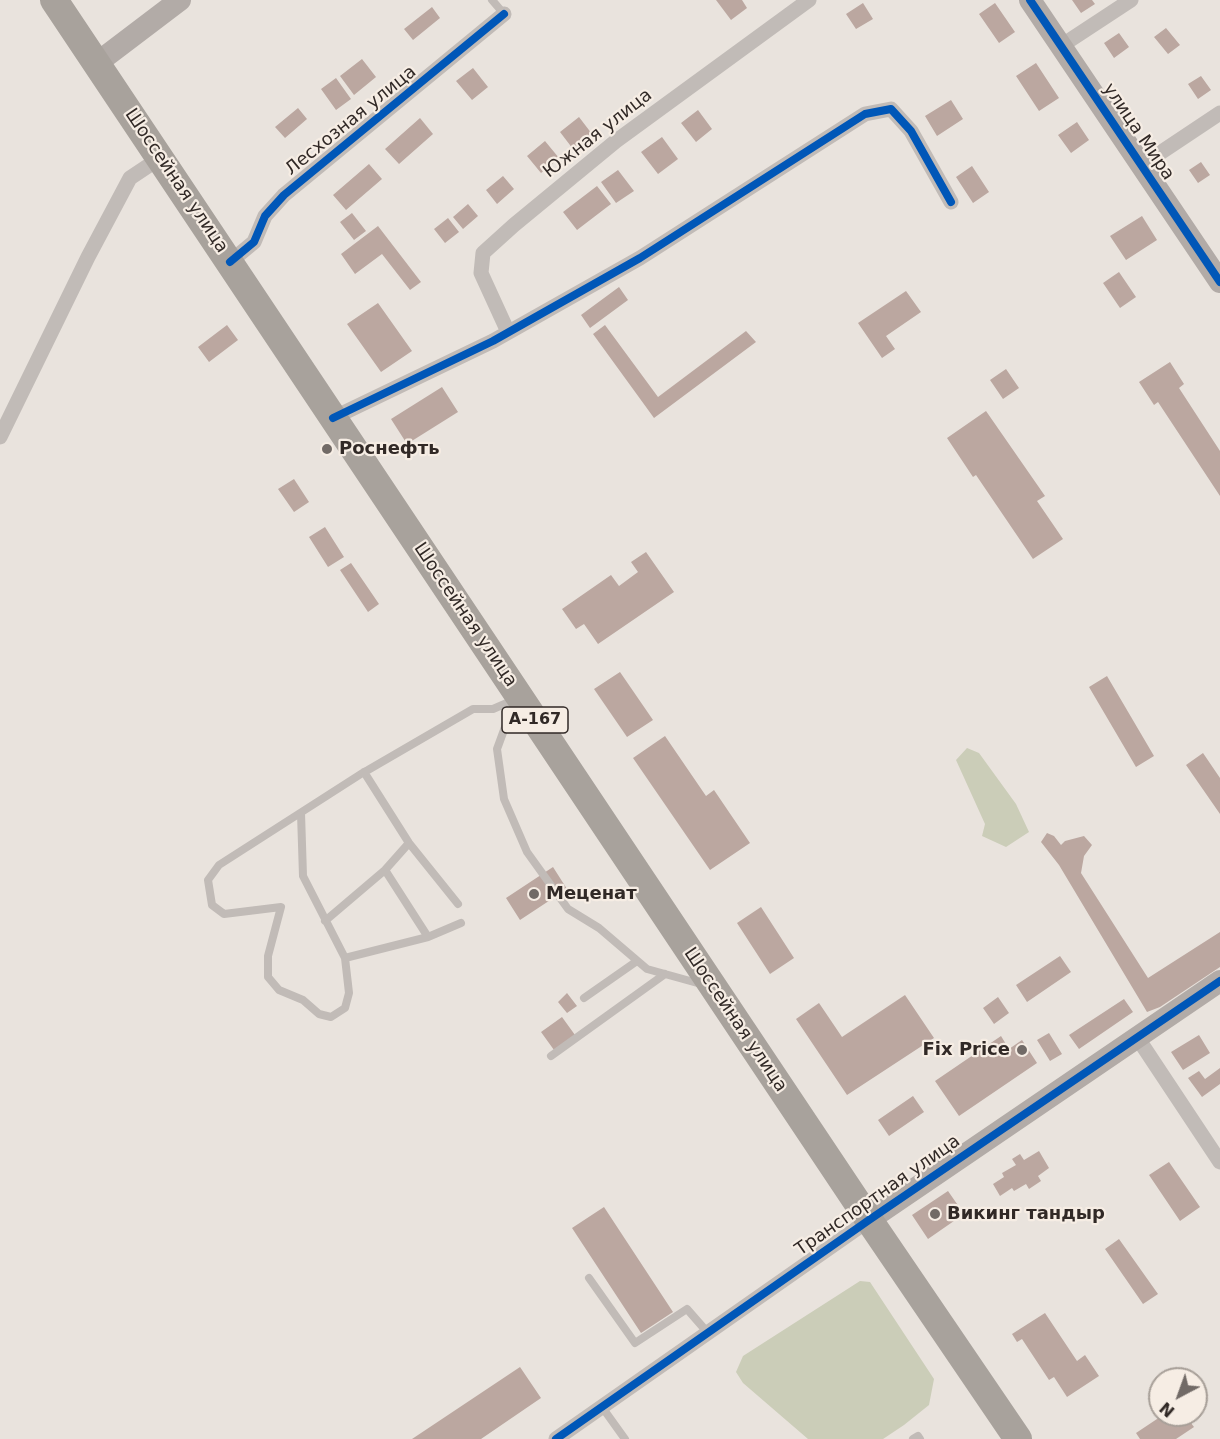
<!DOCTYPE html>
<meta charset="utf-8">
<style>
body{margin:0}
#map{position:relative;width:1220px;height:1439px;overflow:hidden;background:#e9e3dd;font-family:"DejaVu Sans",sans-serif}
canvas{display:block}
.north{position:absolute;left:1148px;top:1367px;width:60px;height:60px;box-sizing:border-box;background:#f6ede4;border:2px solid #a79f98;border-radius:50%;rotate:221deg;font-size:16px;font-weight:700;line-height:24px;text-align:center;color:#312926}
.north::after{content:'';display:block;margin:auto;width:21px;height:27px;background:#716a66;clip-path:polygon(50% 0,100% 100%,50% 72%,0 100%)}
</style>
<div id="map">
<canvas width="1220" height="1439"></canvas>
<div class="north">N</div>
</div>
<script>
const context = document.querySelector('canvas').getContext('2d');
context.lineJoin = 'round';
function fill(path, color) { context.fillStyle = color; context.fill(path, 'evenodd'); }
const toPath = rows => new Path2D(rows.map(r => 'M' + r).join(''));
function strokePath(path, color, width, dash) { context.strokeStyle = color; context.lineWidth = width; context.lineCap = dash ? 'butt' : 'round'; context.setLineDash(dash || []); context.stroke(path); }
function drawText(font, color, halo, rows, align = 'center') {
  context.font = font + ' "DejaVu Sans",sans-serif'; context.lineWidth = 4.5; context.setLineDash([]); context.textBaseline = 'middle'; context.strokeStyle = halo; context.fillStyle = color; for (const [text, x, y, turn = 0] of rows) {
    context.save(); context.translate(x, y); context.rotate((+turn || 0) * Math.PI / 180); context.textAlign = isNaN(turn) ? turn : align; if (halo) context.strokeText(text, 0, 0); context.fillText(text, 0, 0); context.restore();
  }
}
const green = toPath([
 [967,748,979,753,1016,804,1029,832,1006,847,982,836,985,824,956,760],
 [860,1281,870,1282,934,1379,929,1405,904,1425,883,1439,808,1439,743,1383,736,1372,743,1356]
]);
const building = toPath([
 [716,0,742,0,747,8,731,20],
 [1072,0,1092,0,1095,4,1081,13],
 [863,3,873,19,856,29,846,14],
 [995,3,1015,32,999,43,979,14],
 [432,7,440,18,413,40,404,29],
 [1166,28,1180,45,1168,54,1154,37],
 [1119,33,1129,47,1114,58,1104,43],
 [362,59,376,77,354,95,340,76],
 [1036,63,1059,98,1039,111,1016,76],
 [473,68,488,87,472,100,456,81],
 [1201,76,1211,90,1198,99,1188,84],
 [336,78,351,99,336,110,321,89],
 [951,100,963,119,937,136,925,116],
 [298,108,307,119,285,138,275,127],
 [698,110,712,129,696,142,681,123],
 [579,117,592,134,573,149,560,132],
 [420,118,433,134,399,164,385,149],
 [1077,122,1089,140,1071,153,1058,135],
 [662,137,678,159,658,174,641,152],
 [545,141,559,158,541,173,527,156],
 [1201,162,1210,175,1198,183,1189,170],
 [369,164,382,179,346,210,333,195],
 [972,166,989,192,973,203,956,177],
 [618,170,634,191,616,203,601,182],
 [503,176,514,189,497,204,486,190],
 [597,186,611,204,577,230,563,212],
 [468,204,478,216,463,229,453,217],
 [352,213,366,231,354,240,340,222],
 [1142,216,1157,240,1126,260,1110,236],
 [448,218,459,232,445,243,434,229],
 [378,226,421,282,410,290,382,254,355,274,341,254],
 [1119,272,1136,297,1120,308,1103,283],
 [619,287,628,300,590,328,581,315],
 [906,291,921,312,886,336,895,349,882,358,858,323],
 [378,303,412,351,381,372,347,324],
 [227,325,238,340,209,362,198,347],
 [605,325,658,397,746,331,756,342,654,418,593,334],
 [1170,362,1184,384,1179,388,1220,451,1220,496,1158,402,1154,405,1139,382],
 [1006,369,1019,388,1003,399,990,380],
 [442,387,458,412,407,444,391,419],
 [986,411,1045,496,1037,501,1063,539,1033,559,976,475,973,477,947,438],
 [294,479,309,502,294,512,278,489],
 [325,527,344,557,328,567,309,537],
 [646,552,674,592,598,644,584,624,576,629,562,609,611,575,619,586,638,572,631,562],
 [351,563,379,604,368,612,340,570],
 [620,672,653,720,627,737,594,689],
 [1107,676,1154,756,1136,767,1089,687],
 [665,736,706,796,714,790,750,843,710,870,633,758],
 [1203,753,1220,778,1220,814,1186,765],
 [1047,833,1054,836,1061,845,1065,841,1084,836,1092,845,1084,856,1081,873,1148,978,1220,932,1220,967,1160,1007,1147,1012,1059,865,1041,842],
 [553,867,567,889,520,920,506,898],
 [761,907,794,958,770,974,737,923],
 [1060,956,1071,972,1027,1002,1016,985],
 [567,993,577,1006,567,1013,558,1002],
 [905,995,934,1038,847,1095,796,1019,819,1003,842,1037],
 [998,997,1009,1013,994,1024,983,1008],
 [1124,999,1133,1012,1079,1049,1069,1035],
 [562,1017,575,1035,554,1050,541,1032],
 [1049,1033,1062,1054,1050,1061,1037,1040],
 [1199,1035,1210,1053,1183,1070,1171,1052],
 [1001,1036,1009,1049,1022,1040,1037,1063,959,1116,935,1081],
 [1220,1068,1220,1084,1202,1097,1188,1078,1199,1071,1205,1079],
 [913,1096,924,1112,889,1136,878,1120],
 [1039,1151,1049,1168,1038,1176,1041,1181,1029,1189,1026,1184,1014,1191,1012,1188,1000,1196,993,1184,1004,1177,1002,1173,1016,1165,1012,1159,1020,1154,1024,1160],
 [1169,1162,1200,1207,1180,1221,1149,1175],
 [948,1191,964,1214,928,1239,912,1215],
 [604,1207,673,1312,641,1333,572,1228],
 [1119,1239,1158,1294,1143,1304,1105,1249],
 [1045,1313,1077,1361,1085,1355,1099,1376,1067,1397,1054,1377,1049,1380,1022,1339,1017,1342,1012,1334],
 [520,1367,541,1398,481,1439,412,1439],
 [1163,1415,1185,1415,1194,1427,1176,1439,1140,1439,1136,1433]
]);
const lane = toPath([
 [492,0,504,14],
 [523,708,508,719,497,749,504,799,527,852,568,909,599,928,647,969,701,984],
 [364,772,409,843,458,904],
 [301,813,303,876,345,958,349,993,345,1008,331,1017,319,1014,303,1000,279,990,268,977,268,956,281,907,224,914,212,905,208,880,219,865,364,772,368,770,473,709,493,709,516,699],
 [385,870,428,937],
 [325,921,385,870,409,843],
 [345,958,428,937,461,923],
 [584,998,637,961],
 [551,1056,665,974],
 [589,1278,635,1343,687,1309,708,1333],
 [602,1407,625,1439],
 [913,1439,918,1436,920,1439]
]);
const street = toPath([
 [1061,46,1131,0],
 [1142,165,1220,113],
 [230,262,254,242,265,216,284,195,504,14],
 [508,332,481,273,483,253,514,225,616,141,809,0],
 [333,418,493,341,640,258,865,114,891,109,911,131,951,202],
 [0,437,88,257,130,178,160,158],
 [1137,1037,1220,1162],
 [556,1439,869,1220]
]);
const secondary = toPath([
 [1030,0,1220,282],
 [97,63,180,0],
 [869,1220,1220,981]
]);
const highway = toPath([
 [54,0,869,1220,1018,1439]
]);
const cycleway = toPath([
 [1030,0,1220,282],
 [230,262,254,242,265,216,284,195,504,14],
 [333,418,493,341,640,258,865,114,891,109,911,131,951,202],
 [556,1439,869,1220,1220,981]
]);
const markers = [
 [327,449,6,"#716a66"],
 [534,894,6,"#716a66"],
 [1022,1050,6,"#716a66"],
 [935,1214,6,"#716a66"]
];
const shields = [
 [535,720,66]
];
const shieldNames = [
 ["А-167",535,720]
];
const streetNames = [
 ["Лесхозная улица",351,121,-39],
 ["улица Мира",1138,132,56],
 ["Южная улица",598,134,-38],
 ["Шоссейная улица",176,181,56],
 ["Шоссейная улица",465,615,56],
 ["Шоссейная улица",735,1020,56],
 ["Транспортная улица",878,1196,-35]
];
const poiNames = [
 ["Роснефть",339,449],
 ["Меценат",546,894],
 ["Fix Price",1010,1050,"right"],
 ["Викинг тандыр",947,1214]
];
fill(green, '#cbcdb8');
fill(building, '#bba7a0');
strokePath(lane, '#c1bbb7', 8);
strokePath(street, '#c1bbb7', 15);
strokePath(secondary, '#b2aba7', 22);
strokePath(highway, '#a8a29c', 28);
strokePath(cycleway, '#0057b8', 8);
for (const [x, y, r, color] of markers) { const dot = new Path2D(); dot.arc(x, y, r, 0, 2 * Math.PI); context.fillStyle = color; context.fill(dot); strokePath(dot, '#f6ede4', 2); }
for (const [x, y, w] of shields) { const box = new Path2D(); box.roundRect(x - w / 2, y - 13, w, 26, 4.5); context.fillStyle = '#f6ede4'; context.fill(box); strokePath(box, '#312926', 1.5); }
drawText('bold 16px', '#312926', null, shieldNames);
drawText('18px', '#312926', '#f6ede4', streetNames);
drawText('bold 18px', '#312926', '#f6ede4', poiNames, 'left');
</script>
